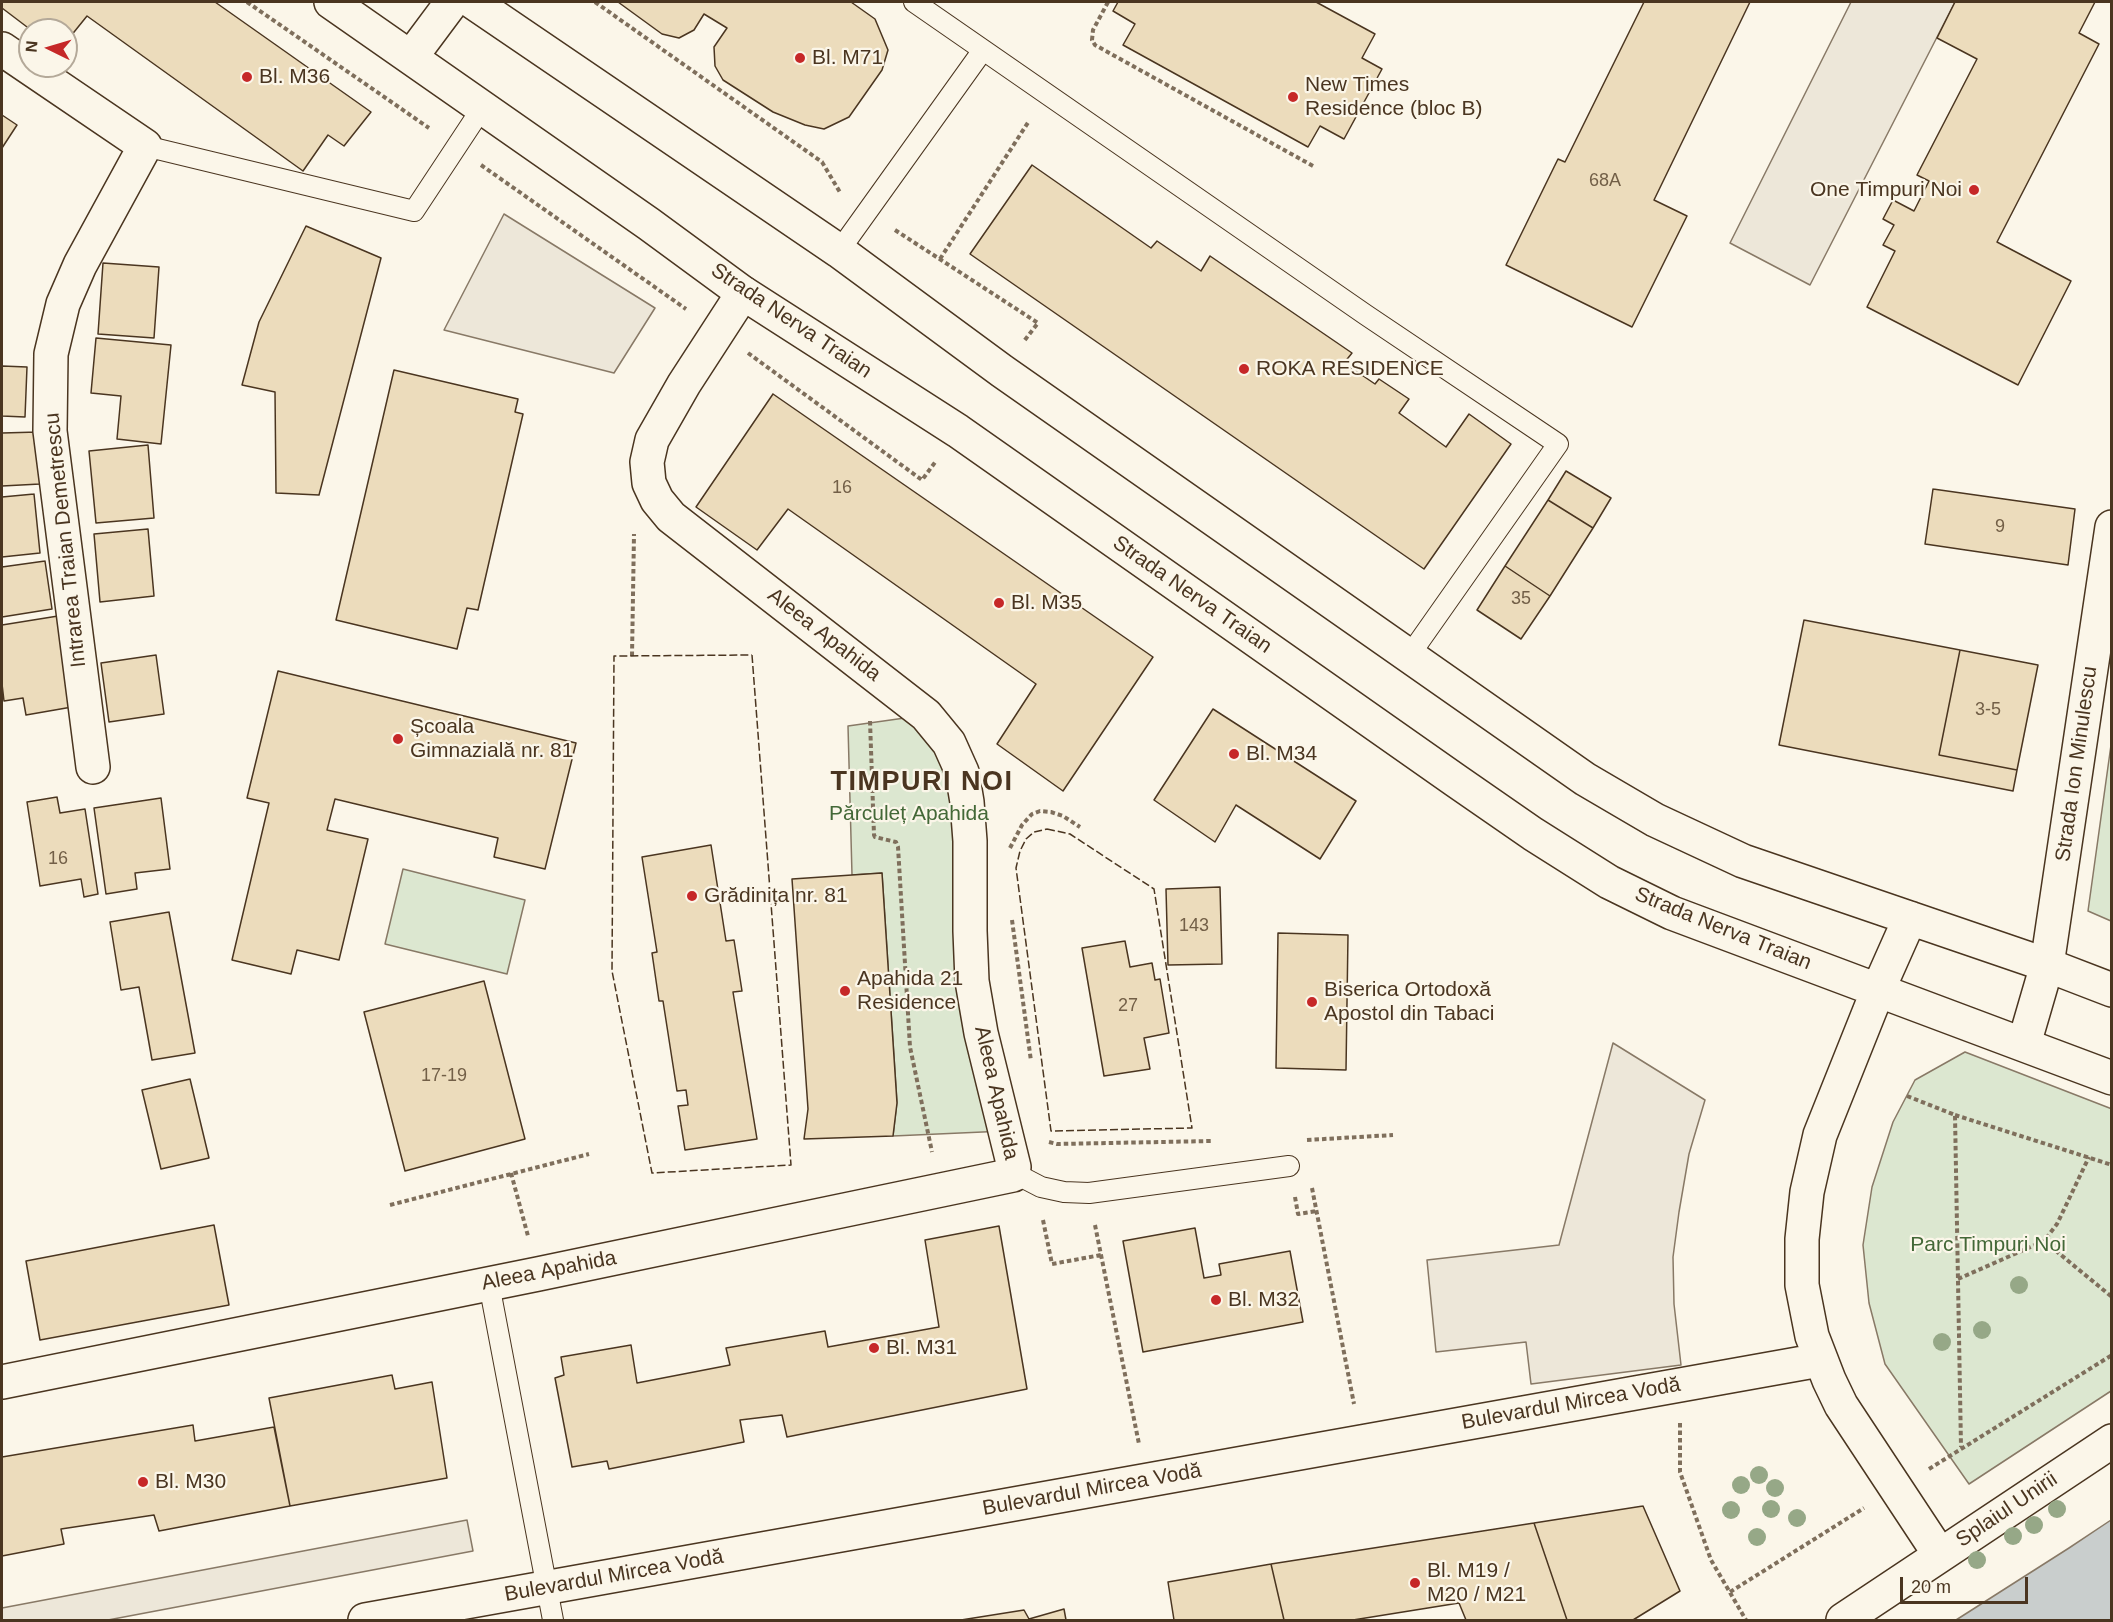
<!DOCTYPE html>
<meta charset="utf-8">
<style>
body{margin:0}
#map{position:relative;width:2113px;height:1622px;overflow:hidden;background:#fbf6e9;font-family:Arial,sans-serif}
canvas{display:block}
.frame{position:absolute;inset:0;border:3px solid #4a3520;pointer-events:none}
.north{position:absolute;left:18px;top:18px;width:60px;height:60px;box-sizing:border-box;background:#fbf6e9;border:2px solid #b4a999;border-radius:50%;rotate:275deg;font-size:16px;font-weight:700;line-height:24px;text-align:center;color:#4a3520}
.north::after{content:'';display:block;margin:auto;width:21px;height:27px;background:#c62828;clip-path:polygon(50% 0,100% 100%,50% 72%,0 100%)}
.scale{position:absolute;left:1900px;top:1577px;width:128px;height:27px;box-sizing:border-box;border:3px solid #4a3520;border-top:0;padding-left:8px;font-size:18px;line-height:21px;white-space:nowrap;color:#4a3520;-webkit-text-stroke:4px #fbf6e9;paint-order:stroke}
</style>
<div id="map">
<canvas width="2113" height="1622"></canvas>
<div class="frame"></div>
<div class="north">N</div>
<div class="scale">20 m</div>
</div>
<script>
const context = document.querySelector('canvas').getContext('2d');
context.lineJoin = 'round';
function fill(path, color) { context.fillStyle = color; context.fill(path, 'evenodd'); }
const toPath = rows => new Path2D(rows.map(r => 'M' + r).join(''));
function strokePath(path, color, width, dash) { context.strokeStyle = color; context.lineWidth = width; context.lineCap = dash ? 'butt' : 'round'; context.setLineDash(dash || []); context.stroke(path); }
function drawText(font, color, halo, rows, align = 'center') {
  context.font = font + ' Arial,sans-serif'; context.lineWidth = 4.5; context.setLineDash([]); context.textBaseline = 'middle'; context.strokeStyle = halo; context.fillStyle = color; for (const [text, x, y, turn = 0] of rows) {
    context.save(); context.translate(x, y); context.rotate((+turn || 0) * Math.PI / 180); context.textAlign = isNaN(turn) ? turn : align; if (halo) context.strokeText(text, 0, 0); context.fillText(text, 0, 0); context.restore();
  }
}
const green = toPath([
 [926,715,949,743,1005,1131,893,1136,897,1102,882,873,852,875,848,726,926,715],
 [2111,745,2111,921,2088,911,2111,745],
 [403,869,525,900,507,974,385,944,403,869],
 [1965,1052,2112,1109,2111,1391,1969,1484,1885,1364,1869,1303,1863,1245,1872,1187,1893,1122,1915,1080,1965,1052]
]);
const parking = toPath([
 [1851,2,1955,2,1810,285,1730,243,1851,2],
 [504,214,655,308,614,373,444,330,504,214],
 [1613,1043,1705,1100,1689,1154,1679,1212,1673,1257,1674,1304,1681,1365,1531,1384,1526,1342,1436,1352,1427,1260,1559,1245,1613,1043],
 [467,1520,473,1551,108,1620,2,1620,2,1608,467,1520]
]);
const water = toPath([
 [2111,1520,2111,1620,1956,1620,2069,1548,2111,1520]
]);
const building = toPath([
 [2,2,215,2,371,112,344,146,328,135,303,171,87,16,66,42,66,30,31,30,2,8,2,2],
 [618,2,851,2,875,19,888,50,882,70,849,117,824,129,805,125,773,112,723,80,715,66,714,47,727,28,704,14,694,30,679,38,662,34,618,2],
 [1118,2,1316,2,1375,34,1362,58,1382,69,1344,139,1320,126,1308,147,1123,45,1135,24,1113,11,1118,2],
 [1644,2,1750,2,1654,200,1687,216,1632,327,1506,265,1558,159,1565,162,1644,2],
 [1955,2,2095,2,2079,33,2099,44,1997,242,2071,281,2018,385,1867,307,1895,251,1883,245,1894,225,1883,219,1893,200,1914,211,1929,181,1917,175,1977,59,1937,38,1955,2],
 [2,115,17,125,2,148,2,115],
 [1032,165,1151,248,1157,241,1201,271,1210,256,1352,353,1344,363,1375,384,1379,379,1409,399,1399,413,1446,447,1469,414,1511,444,1424,569,970,254,1032,165],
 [306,226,381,258,319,495,276,493,275,392,242,385,259,322,306,226],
 [103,263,159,267,154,338,98,334,103,263],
 [96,338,171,345,161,444,117,439,121,396,91,393,96,338],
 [2,366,27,367,25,417,2,416,2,366],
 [394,370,518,399,515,412,523,414,478,610,467,608,457,649,336,620,394,370],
 [773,394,1153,657,1063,791,997,744,1036,684,788,509,757,550,696,507,773,394],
 [38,432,40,484,2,486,2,433,38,432],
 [148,445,154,518,96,523,89,451,148,445],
 [1566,471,1611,498,1593,528,1548,500,1566,471],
 [1933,489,2075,509,2068,565,1925,544,1933,489],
 [34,494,40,553,2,557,2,497,34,494],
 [1548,500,1593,528,1550,596,1505,566,1548,500],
 [148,529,154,596,100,602,94,534,148,529],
 [45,561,52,609,2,617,2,567,45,561],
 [1505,566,1550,596,1521,639,1477,610,1505,566],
 [58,616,72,707,26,715,23,698,4,701,2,684,2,625,58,616],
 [1804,620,1960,650,1939,755,2017,770,2013,791,1779,745,1804,620],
 [1960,650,2038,665,2017,770,1939,755,1960,650],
 [156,655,164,714,109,722,101,663,156,655],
 [278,671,576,743,545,869,494,857,498,838,335,799,327,830,368,839,339,960,297,950,291,974,232,960,269,803,247,798,278,671],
 [1213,709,1356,801,1320,859,1236,805,1215,842,1154,800,1213,709],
 [57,797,60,813,85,809,98,894,84,897,81,879,40,886,27,802,57,797],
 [161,798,170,869,135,873,137,889,106,894,94,808,161,798],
 [711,845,726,941,734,940,742,991,733,992,757,1139,685,1150,678,1106,688,1105,686,1090,677,1091,663,1001,659,1001,652,953,657,952,642,857,711,845],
 [882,873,897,1103,893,1136,804,1139,808,1109,792,879,882,873],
 [1220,887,1222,964,1168,965,1166,889,1220,887],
 [169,912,195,1053,152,1060,139,987,121,990,110,922,169,912],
 [1278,933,1348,935,1346,1070,1276,1068,1278,933],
 [1125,941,1130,967,1152,963,1155,980,1160,979,1169,1033,1144,1038,1150,1069,1104,1076,1082,948,1125,941],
 [484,981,525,1139,405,1171,364,1012,484,981],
 [190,1079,209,1158,161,1169,142,1090,190,1079],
 [214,1225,229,1305,40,1340,26,1261,214,1225],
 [999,1226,1027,1389,787,1437,782,1415,740,1420,744,1442,609,1469,607,1461,572,1467,555,1378,564,1375,561,1357,631,1345,637,1383,730,1365,726,1348,825,1331,828,1347,939,1327,925,1240,999,1226],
 [1195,1228,1204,1278,1221,1275,1219,1264,1290,1251,1303,1322,1143,1352,1123,1241,1195,1228],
 [392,1375,395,1389,432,1382,447,1478,290,1506,269,1398,392,1375],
 [193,1425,195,1441,274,1427,290,1506,159,1531,154,1515,61,1529,64,1544,2,1556,2,1457,193,1425],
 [1643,1506,1680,1591,1633,1620,1567,1620,1534,1523,1643,1506],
 [1534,1523,1567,1620,1466,1620,1459,1603,1353,1620,1284,1620,1271,1564,1534,1523],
 [1271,1564,1284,1620,1174,1620,1168,1582,1271,1564],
 [1064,1609,1066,1620,961,1620,1024,1610,1029,1619,1064,1609]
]);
const path = toPath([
 [247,2,429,128],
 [595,2,822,162,841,194],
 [1108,2,1093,30,1092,40,1095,45,1313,166],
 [481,165,686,309],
 [895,230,1038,323,1024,341],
 [940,259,1029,121],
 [748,353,922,480,936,461],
 [632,656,634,534],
 [870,721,874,835,875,837,896,842,898,847,910,1047,932,1152],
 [1010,848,1022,825,1032,814,1040,811,1051,812,1063,816,1080,827],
 [1012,920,1031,1061],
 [1907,1096,1955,1115,1961,1447],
 [1955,1115,2112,1165],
 [1307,1140,1393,1135],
 [1049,1142,1057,1144,1212,1141],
 [511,1173,528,1236],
 [1312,1188,1354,1404],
 [1295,1197,1298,1214,1317,1211],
 [390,1205,589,1154],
 [1043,1220,1052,1264,1101,1255],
 [1095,1225,1139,1444],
 [2044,1241,2112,1297],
 [1958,1279,2044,1241,2057,1224,2089,1157],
 [1680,1423,1680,1472,1711,1560,1746,1620],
 [1929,1469,2112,1355],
 [1730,1592,1864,1508]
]);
const lane = toPath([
 [914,2,1366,315,1558,444,1409,656],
 [145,146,414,211,482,108],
 [839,251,983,50],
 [1014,1173,1041,1187,1064,1192,1089,1193,1289,1166],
 [489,1284,553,1620]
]);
const street = toPath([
 [2,49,145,146,80,265,63,304,51,354,50,431,93,767],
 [411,57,452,2],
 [2024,1044,2047,965,2112,527],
 [2,1382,538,1274,1013,1175,1014,1167,981,1033,972,981,970,931,970,841,967,802,962,772,949,743,926,715,671,517,657,500,649,483,647,462,652,440,684,384,743,293]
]);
const secondary = toPath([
 [331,2,649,224,743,293,958,431,1455,780,1533,834,1609,882,1672,913,2112,1078],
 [473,2,839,251,1002,371,1585,779,1655,820,1743,861,2047,965,2112,990],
 [1910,918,1878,990,1820,1135,1807,1192,1802,1239,1802,1285,1812,1336,1829,1380,1841,1405,1940,1555],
 [365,1620,1820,1360],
 [1843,1620,2112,1441]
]);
const fence = toPath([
 [752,655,791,1165,652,1173,612,971,614,656,752,655],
 [1047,829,1070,834,1154,889,1192,1128,1051,1131,1016,868,1020,851,1026,839,1034,832,1047,829]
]);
const trees = [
 [2019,1285],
 [1982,1330],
 [1942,1342],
 [1759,1475],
 [1741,1485],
 [1775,1488],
 [1771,1509],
 [2057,1509],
 [1731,1510],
 [1797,1518],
 [2034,1525],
 [2013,1536],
 [1757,1537],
 [1977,1560]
];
const markers = [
 [800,58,6,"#c62828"],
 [247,77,6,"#c62828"],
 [1293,97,6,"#c62828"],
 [1974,190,6,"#c62828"],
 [1244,369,6,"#c62828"],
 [999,603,6,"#c62828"],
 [398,739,6,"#c62828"],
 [1234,754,6,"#c62828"],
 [692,896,6,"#c62828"],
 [845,991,6,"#c62828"],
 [1312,1002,6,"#c62828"],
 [1216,1300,6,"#c62828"],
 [874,1348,6,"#c62828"],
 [143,1482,6,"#c62828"],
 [1415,1583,6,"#c62828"]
];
const numberNames = [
 ["68A",1605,181],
 ["16",842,488],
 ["9",2000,527],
 ["35",1521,599],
 ["3-5",1988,710],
 ["16",58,859],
 ["143",1194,926],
 ["27",1128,1006],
 ["17-19",444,1076]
];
const poiNames = [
 ["Bl. M71",812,58],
 ["Bl. M36",259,77],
 ["New Times",1305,85],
 ["Residence (bloc B)",1305,109],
 ["One Timpuri Noi",1962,190,"right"],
 ["ROKA RESIDENCE",1256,369],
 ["Bl. M35",1011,603],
 ["Școala",410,727],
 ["Gimnazială nr. 81",410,751],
 ["Bl. M34",1246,754],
 ["Grădinița nr. 81",704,896],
 ["Apahida 21",857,979],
 ["Residence",857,1003],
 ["Biserica Ortodoxă",1324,990],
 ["Apostol din Tabaci",1324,1014],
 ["Bl. M32",1228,1300],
 ["Bl. M31",886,1348],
 ["Bl. M30",155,1482],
 ["Bl. M19 /",1427,1571],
 ["M20 / M21",1427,1595]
];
const streetNames = [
 ["Strada Nerva Traian",791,321,34],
 ["Intrarea Traian Demetrescu",66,540,-96],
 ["Strada Nerva Traian",1192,595,35],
 ["Aleea Apahida",824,635,38],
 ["Strada Ion Minulescu",2077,764,-82],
 ["Strada Nerva Traian",1723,929,22],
 ["Aleea Apahida",996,1093,77],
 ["Aleea Apahida",549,1271,-11],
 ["Bulevardul Mircea Vodă",1571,1404,-10],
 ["Bulevardul Mircea Vodă",1092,1490,-10],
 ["Splaiul Unirii",2007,1510,-34],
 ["Bulevardul Mircea Vodă",614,1576,-10]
];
const parkNames = [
 ["Părculeț Apahida",909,814],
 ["Parc Timpuri Noi",1988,1245]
];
const districtNames = [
 ["TIMPURI NOI",922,783]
];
fill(green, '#dce7d0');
strokePath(green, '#887966', 1.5);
fill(parking, '#ede7d9');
strokePath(parking, '#887966', 1.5);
fill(water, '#c9cecd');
strokePath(water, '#887966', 1.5);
fill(building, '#ecdcbc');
strokePath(building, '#4a3520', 1.5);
strokePath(lane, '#4a3520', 22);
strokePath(street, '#4a3520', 36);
strokePath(secondary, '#4a3520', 36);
strokePath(path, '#7f6f5c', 4, [4.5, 3]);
strokePath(lane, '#fbf6e9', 20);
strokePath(street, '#fbf6e9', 33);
strokePath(secondary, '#fbf6e9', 33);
strokePath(fence, '#4a3520', 1.5, [8, 3]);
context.fillStyle = '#96a887';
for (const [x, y] of trees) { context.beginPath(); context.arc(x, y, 9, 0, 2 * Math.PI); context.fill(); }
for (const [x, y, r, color] of markers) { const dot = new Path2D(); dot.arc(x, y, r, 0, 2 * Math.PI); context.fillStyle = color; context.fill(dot); strokePath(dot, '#fbf6e9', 2); }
drawText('18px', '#725f47', null, numberNames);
drawText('21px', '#4a3520', '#fbf6e9', poiNames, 'left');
drawText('21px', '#4a3520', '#fbf6e9', streetNames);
drawText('21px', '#436837', '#fbf6e9', parkNames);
context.letterSpacing = '1.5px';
drawText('bold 27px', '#4a3520', '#fbf6e9', districtNames);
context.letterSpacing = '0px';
</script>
